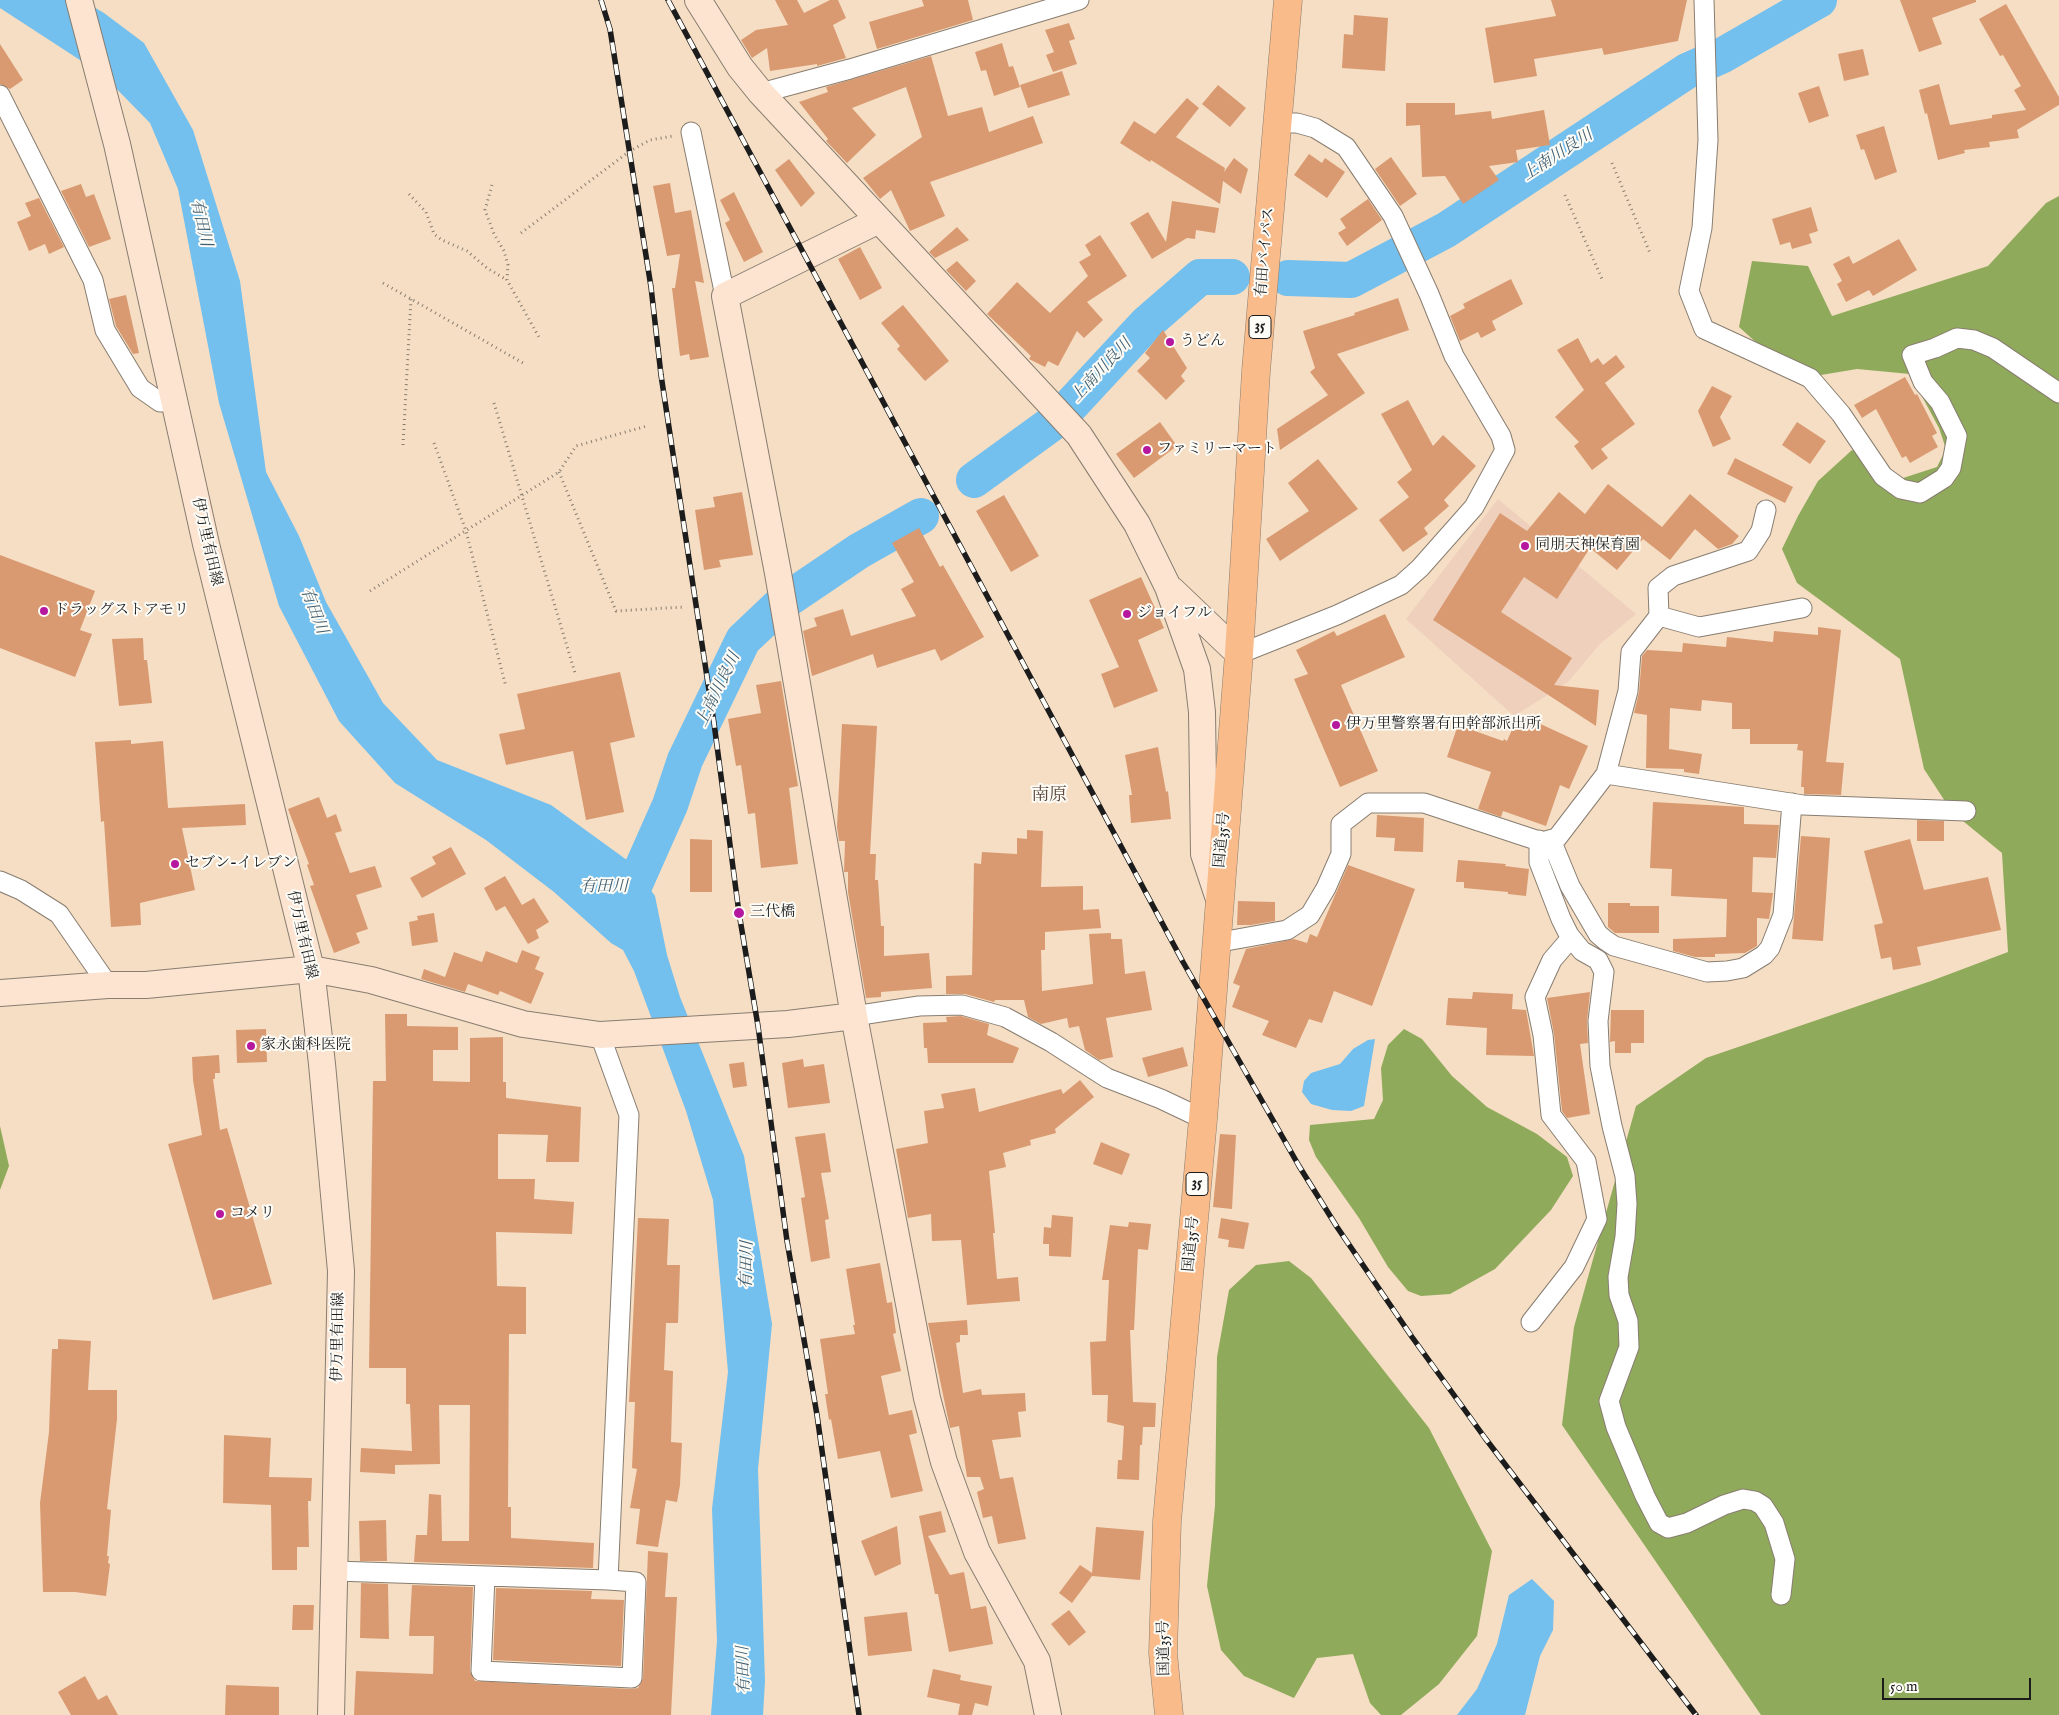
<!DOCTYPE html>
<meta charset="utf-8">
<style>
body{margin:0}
#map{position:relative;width:2059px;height:1715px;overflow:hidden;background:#f5dec4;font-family:"IM FELL English",serif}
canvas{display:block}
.scale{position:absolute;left:1882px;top:1678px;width:149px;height:22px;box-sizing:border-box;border:2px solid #1c1c1c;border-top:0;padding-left:6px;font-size:15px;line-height:18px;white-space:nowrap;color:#1c1c1c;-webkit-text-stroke:4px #fdfcf7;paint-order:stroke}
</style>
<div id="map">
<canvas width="2059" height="1715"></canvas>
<div class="scale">50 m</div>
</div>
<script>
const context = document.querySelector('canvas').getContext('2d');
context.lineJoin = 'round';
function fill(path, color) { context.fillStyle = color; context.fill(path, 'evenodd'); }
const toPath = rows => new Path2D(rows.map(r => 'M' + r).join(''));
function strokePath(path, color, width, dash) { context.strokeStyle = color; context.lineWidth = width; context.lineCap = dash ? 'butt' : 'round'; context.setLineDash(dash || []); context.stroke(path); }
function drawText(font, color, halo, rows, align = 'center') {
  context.font = font + ' "IM FELL English","Noto Serif JP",serif'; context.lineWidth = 4; context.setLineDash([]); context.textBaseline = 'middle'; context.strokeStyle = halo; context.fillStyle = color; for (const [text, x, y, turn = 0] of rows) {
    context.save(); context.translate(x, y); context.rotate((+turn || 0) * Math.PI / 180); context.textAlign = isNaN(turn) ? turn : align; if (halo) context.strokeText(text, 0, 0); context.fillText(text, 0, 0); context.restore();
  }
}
const built = toPath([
 [1498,499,1636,614,1600,644,1568,682,1514,716,1406,619]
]);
const forest = toPath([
 [2059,196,2059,1715,1761,1715,1562,1425,1574,1327,1636,1106,1706,1058,1931,981,2008,952,2002,853,1952,812,1924,769,1900,659,1797,583,1782,549,1798,516,1818,481,1852,450,1903,478,1937,467,1946,449,1939,428,1910,374,1857,369,1797,379,1739,327,1752,261,1808,266,1832,316,1988,266,2046,203],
 [1404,1029,1422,1039,1452,1076,1487,1107,1537,1134,1567,1157,1573,1176,1551,1210,1495,1269,1450,1294,1421,1296,1408,1291,1388,1267,1359,1218,1316,1157,1309,1140,1310,1125,1374,1119,1383,1100,1381,1068,1388,1045],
 [0,1126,9,1166,0,1190],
 [1289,1261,1311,1278,1429,1428,1492,1551,1477,1636,1439,1684,1401,1715,1381,1715,1370,1703,1353,1654,1317,1658,1294,1698,1244,1676,1221,1650,1207,1586,1215,1506,1217,1357,1229,1290,1256,1265]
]);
const water = toPath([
 [0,0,82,0,104,13,144,43,193,130,240,281,266,472,299,536,326,602,383,703,437,760,551,805,631,863,655,896,667,955,680,997,744,1156,772,1324,758,1469,765,1681,763,1715,711,1715,717,1641,712,1509,728,1372,713,1200,686,1111,634,971,623,950,611,943,554,892,486,840,395,783,339,721,279,606,219,403,178,189,150,123,103,75,0,8],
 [1375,1039,1364,1106,1351,1111,1332,1110,1311,1104,1302,1092,1304,1081,1311,1073,1340,1064,1353,1049,1368,1040],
 [1532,1579,1554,1601,1553,1630,1540,1656,1525,1715,1457,1715,1477,1689,1497,1644,1509,1595]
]);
const river = toPath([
 [1288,278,1351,280,1446,230,1687,71,1723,55,1819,0],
 [974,480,1058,419,1147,323,1200,277,1232,277],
 [624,921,631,893,670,805,685,760,743,640,782,603,859,551,921,516]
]);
const building = toPath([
 [775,0,797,0,804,13,830,0,838,0,846,18,833,25,846,58,817,66,817,64,770,71,767,48,752,58,741,40,756,30,788,25],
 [922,0,968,0,973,20,877,49,869,22,924,6],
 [1551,0,1687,0,1678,41,1604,55,1602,48,1534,59,1537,76,1494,83,1485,28,1556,16],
 [1900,0,1976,0,1976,2,1932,18,1942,44,1919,52],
 [2006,4,2059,97,2059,105,2017,130,2019,138,1989,142,1990,147,1964,150,1965,153,1938,160,1927,113,1925,114,1919,90,1939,84,1950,125,1992,118,1992,115,2026,110,2014,90,2021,86,2003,55,2000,56,1979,19],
 [1354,15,1388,18,1385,71,1342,68,1344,34,1353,35],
 [1069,23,1075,39,1069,41,1077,64,1053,72,1046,55,1054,52,1045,30],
 [1002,43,1009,67,1013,66,1020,87,994,96,986,70,981,71,975,52],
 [0,44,23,80,10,89,0,84],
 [1863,49,1869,75,1844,81,1838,54],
 [931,56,948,116,982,107,989,132,1033,116,1043,143,930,182,945,216,910,231,891,190,880,199,863,178,922,137,906,87,852,108,876,135,847,163,826,141,828,139,799,102,828,92,826,87],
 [1062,71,1070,95,1028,108,1020,85],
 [1218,85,1246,108,1230,127,1202,104],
 [1819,86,1829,116,1809,123,1798,93],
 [1187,98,1199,108,1176,137,1225,168,1224,172,1234,158,1248,169,1241,194,1223,181,1220,204,1151,160,1150,162,1120,143,1134,121,1155,134],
 [1406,103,1455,103,1455,115,1491,111,1492,119,1544,110,1550,145,1516,150,1518,162,1489,166,1499,180,1463,204,1445,176,1422,177,1420,125,1406,126],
 [1884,126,1897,172,1875,180,1864,149,1861,150,1856,135],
 [1309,154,1322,163,1325,158,1345,172,1327,198,1294,175],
 [1391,157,1417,194,1400,206,1375,169],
 [789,159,815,193,801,207,775,170],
 [670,183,675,213,691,210,704,283,695,281,709,357,690,360,689,354,680,356,672,288,675,288,680,254,667,256,653,186],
 [81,184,86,197,94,194,111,239,89,247,61,191],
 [734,192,763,252,744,262,725,223,730,220,720,200],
 [39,198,64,247,49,254,45,244,29,251,17,222,31,216,25,203],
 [1368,199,1382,220,1347,246,1338,233,1346,228,1340,219],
 [1172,201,1219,208,1215,233,1196,230,1195,239,1187,238,1152,259,1130,223,1148,212,1166,242],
 [1811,207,1818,231,1809,234,1812,243,1792,249,1790,242,1780,245,1772,219],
 [957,227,969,240,935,258,929,252],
 [1100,235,1127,276,1087,302,1103,320,1084,338,1077,331,1058,366,1048,361,1045,367,1029,359,1031,356,987,314,1017,282,1050,313,1088,276,1079,262,1091,255,1085,245],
 [1899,239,1917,270,1873,296,1869,290,1846,302,1837,284,1842,281,1833,264,1849,256,1853,264],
 [860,247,882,288,860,300,838,259],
 [957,261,976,281,966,291,946,270],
 [1511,279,1523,304,1492,321,1496,330,1481,338,1478,332,1460,341,1450,316,1465,308,1463,304],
 [126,295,139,353,133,354,116,326,109,299],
 [1398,298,1409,330,1337,354,1365,393,1280,450,1277,429,1328,395,1310,372,1315,368,1303,331,1355,315,1354,313],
 [903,305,949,361,925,381,897,349,900,346,881,323],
 [1163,330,1187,368,1181,376,1185,381,1166,400,1137,371,1150,358,1145,353],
 [1578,338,1591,363,1598,358,1603,365,1616,355,1625,367,1605,383,1635,424,1601,449,1608,458,1592,470,1574,446,1579,442,1555,417,1584,390,1557,350],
 [1905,377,1915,395,1917,394,1937,433,1932,436,1938,447,1910,463,1906,456,1902,458,1876,409,1862,418,1854,405],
 [1712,386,1732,396,1720,417,1731,439,1713,447,1698,411],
 [1408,400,1433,446,1443,435,1476,466,1444,500,1449,506,1424,528,1428,534,1403,552,1379,520,1409,497,1397,482,1412,470,1381,414],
 [1160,422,1177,446,1134,478,1116,454],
 [1797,422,1826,441,1810,464,1782,445],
 [1735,458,1793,487,1785,503,1727,474],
 [1318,459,1358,509,1280,561,1266,539,1309,511,1288,483],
 [1608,484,1662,527,1690,494,1739,536,1732,544,1718,549,1695,529,1670,560,1643,539,1617,570,1590,548,1557,599,1524,577,1501,612,1572,658,1554,685,1599,690,1596,726,1433,620,1500,513,1527,531,1559,492,1585,514],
 [742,492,753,555,719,560,721,567,704,570,695,510,715,507,713,497],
 [1004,495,1039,556,1011,572,976,511],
 [919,528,940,567,943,565,984,637,941,661,935,649,877,668,873,654,812,676,803,631,817,626,814,618,843,609,851,636,916,616,901,589,914,582,892,543],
 [0,555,95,591,80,630,92,634,75,677,0,648],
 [1141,577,1164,628,1138,640,1158,691,1114,708,1101,674,1119,667,1089,600],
 [1385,614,1405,657,1341,685,1378,771,1340,787,1294,679,1308,674,1296,650,1334,631,1337,636],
 [1818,627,1841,630,1826,762,1844,763,1841,795,1804,794,1804,787,1801,787,1803,751,1797,750,1798,744,1750,744,1750,729,1732,729,1732,703,1702,700,1701,711,1670,708,1669,749,1702,754,1699,774,1684,772,1684,769,1646,768,1647,715,1634,713,1639,692,1642,656,1647,650,1682,652,1683,643,1726,647,1727,637,1773,642,1774,631,1818,635],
 [143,638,144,660,147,660,152,703,119,706,112,639],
 [620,672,635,737,610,743,624,812,586,820,573,751,506,765,499,734,525,729,517,694],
 [781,681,798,786,789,788,798,864,761,868,755,813,748,814,741,765,736,766,728,719,761,713,756,685],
 [1519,714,1588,746,1569,789,1560,785,1546,826,1503,811,1501,817,1478,809,1491,772,1447,757,1458,725,1503,741,1504,739,1507,741],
 [842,724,877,726,870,854,876,854,875,880,878,880,881,926,884,926,884,956,929,953,932,988,881,992,881,997,866,998,848,892,848,872,844,872,845,841,839,841,837,827],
 [131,740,131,744,163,741,168,808,245,804,246,825,182,828,195,890,140,903,141,925,111,927,104,821,101,822,95,742],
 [1158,747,1166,792,1168,791,1171,819,1131,823,1129,795,1132,795,1125,755],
 [319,797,327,818,336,814,342,831,335,833,350,873,375,866,382,887,356,895,368,929,356,933,360,943,334,953,310,886,314,885,307,865,309,864,288,809],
 [1653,802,1744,807,1744,824,1779,825,1776,858,1753,857,1752,892,1773,893,1769,919,1757,918,1757,946,1745,953,1715,954,1715,957,1695,957,1673,951,1673,939,1726,937,1727,899,1671,896,1672,869,1650,868],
 [1377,815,1424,818,1423,852,1394,851,1395,838,1376,837],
 [1917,820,1944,821,1944,841,1917,841],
 [1027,830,1043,831,1041,887,1083,886,1083,910,1099,909,1101,928,1045,932,1045,950,1041,950,1042,991,1093,984,1089,934,1111,933,1111,939,1122,939,1125,974,1145,971,1152,1010,1106,1018,1113,1057,1099,1060,1085,1050,1079,1026,1069,1028,1067,1018,1041,1024,1028,1017,1024,1000,995,1000,994,1002,965,994,946,994,946,976,972,975,974,863,981,864,982,852,1017,854,1017,838,1027,839],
 [1801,836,1830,838,1823,941,1792,939],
 [690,839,712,840,712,892,690,892],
 [1910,839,1924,890,1988,877,2001,930,1917,947,1921,965,1893,970,1891,957,1881,959,1874,925,1883,923,1864,851],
 [451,847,466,874,422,898,410,878,436,864,432,857],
 [1458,860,1506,864,1505,866,1529,869,1526,896,1508,894,1508,892,1464,888,1464,882,1456,882],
 [1348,865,1415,889,1372,1006,1334,991,1322,1023,1309,1019,1296,1048,1262,1035,1269,1021,1232,1007,1240,986,1233,983,1246,949,1294,939,1307,943,1310,934,1317,937],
 [505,876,522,905,534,898,549,922,536,930,539,938,528,944,505,906,496,911,484,888],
 [1238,901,1275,902,1275,921,1251,925,1237,925],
 [1608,903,1630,903,1630,906,1659,906,1659,933,1615,933,1608,927],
 [434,913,438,942,412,946,409,922,418,920,417,916],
 [522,950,540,957,535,969,544,973,531,1004,500,991,498,995,468,984,465,992,421,979,424,969,445,977,454,952,482,962,486,951,517,963],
 [1473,992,1513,994,1512,1009,1526,1010,1534,1056,1486,1055,1487,1028,1446,1025,1448,998,1472,999],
 [1590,992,1587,1021,1588,1043,1580,1044,1590,1114,1567,1118,1562,1111,1554,1034,1547,998],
 [1611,1010,1644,1010,1644,1043,1631,1043,1631,1053,1615,1053,1615,1041,1610,1042],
 [385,1014,407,1014,407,1026,458,1027,458,1050,433,1050,433,1081,470,1082,470,1038,503,1037,503,1082,506,1082,506,1098,581,1107,579,1162,546,1162,548,1135,498,1134,498,1179,535,1179,534,1199,574,1202,572,1234,496,1232,497,1286,526,1287,526,1334,509,1334,508,1507,511,1507,511,1538,594,1543,593,1568,414,1562,416,1535,427,1535,429,1494,441,1495,442,1541,469,1541,470,1405,439,1405,440,1464,395,1465,395,1474,360,1472,361,1448,412,1451,410,1404,406,1404,406,1368,369,1368,373,1081,386,1081],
 [961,1016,989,1024,987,1035,1019,1048,1013,1063,928,1063,927,1048,924,1048,923,1023,947,1022,946,1017],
 [266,1029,267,1062,237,1063,236,1030],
 [1183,1047,1188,1066,1148,1077,1142,1058],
 [219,1055,220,1073,215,1073,215,1079,213,1079,220,1130,227,1128,272,1284,213,1300,168,1144,202,1135,193,1080,192,1057],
 [803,1059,804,1067,824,1064,830,1103,788,1108,782,1063],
 [744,1062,747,1086,733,1088,729,1064],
 [1080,1080,1094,1097,1055,1129,1056,1133,1030,1140,1031,1145,1003,1153,1006,1167,989,1171,995,1233,993,1233,997,1279,1018,1277,1020,1301,967,1305,961,1240,932,1241,931,1214,908,1218,896,1149,928,1143,924,1111,944,1108,941,1094,975,1088,979,1112,1061,1089,1063,1094],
 [825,1133,831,1172,821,1173,829,1219,825,1220,830,1258,811,1262,801,1198,805,1197,795,1137],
 [1220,1134,1236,1135,1232,1209,1213,1207],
 [1101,1142,1130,1154,1122,1175,1093,1164],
 [1052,1215,1073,1217,1071,1257,1049,1256,1049,1244,1043,1244,1044,1227,1051,1228],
 [638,1218,669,1219,667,1265,680,1265,678,1323,666,1323,664,1370,673,1371,671,1442,682,1443,680,1485,677,1502,666,1500,658,1547,636,1544,640,1509,630,1508,637,1469,632,1468,635,1402,629,1402],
 [1221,1218,1249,1223,1244,1249,1228,1247,1229,1240,1218,1238],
 [1129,1222,1151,1224,1148,1250,1138,1249,1134,1330,1130,1330,1133,1402,1156,1403,1155,1427,1143,1427,1142,1445,1140,1445,1139,1480,1117,1479,1118,1460,1122,1460,1124,1426,1107,1422,1108,1395,1092,1395,1090,1342,1106,1341,1109,1280,1102,1280,1110,1225,1128,1227],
 [880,1263,887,1303,892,1302,896,1333,893,1334,901,1371,881,1376,889,1415,912,1410,917,1433,909,1435,923,1491,891,1498,880,1451,838,1459,831,1419,829,1420,825,1394,828,1394,820,1339,855,1334,853,1325,855,1325,846,1269],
 [967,1320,968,1335,960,1335,960,1342,956,1343,963,1393,981,1389,982,1395,1025,1393,1026,1411,1018,1412,1021,1437,992,1440,1000,1479,1013,1477,1026,1539,998,1544,992,1516,983,1518,977,1492,984,1489,980,1477,967,1477,959,1426,950,1428,928,1323],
 [58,1339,91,1341,88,1390,117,1390,117,1419,107,1509,111,1510,107,1556,109,1556,108,1563,110,1564,106,1596,75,1592,43,1592,40,1503,49,1432,52,1349,58,1349],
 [224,1435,271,1438,269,1477,312,1478,311,1501,308,1501,309,1547,297,1547,297,1570,272,1570,271,1505,223,1503],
 [941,1511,946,1532,928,1536,950,1575,964,1572,971,1609,986,1606,993,1644,949,1652,938,1594,935,1594,919,1516],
 [386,1520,387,1561,360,1561,359,1521],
 [897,1526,901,1564,875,1576,861,1541],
 [1096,1527,1144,1531,1140,1580,1092,1576,1072,1603,1059,1593,1080,1565,1092,1573],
 [648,1551,668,1553,665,1597,677,1597,671,1715,354,1715,356,1671,433,1674,434,1636,409,1636,412,1585,473,1587,470,1671,475,1681,631,1689,638,1688,643,1678],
 [361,1583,388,1584,389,1639,360,1638],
 [496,1588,592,1591,591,1599,624,1600,621,1666,493,1660],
 [293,1605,314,1605,313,1630,292,1630],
 [1069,1610,1086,1632,1069,1646,1051,1624],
 [907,1612,912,1651,868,1656,864,1617],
 [933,1669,961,1675,960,1680,992,1686,988,1706,975,1703,972,1715,958,1715,960,1704,927,1697],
 [85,1676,98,1700,107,1695,118,1715,71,1715,58,1692],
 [226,1685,279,1687,279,1715,225,1715]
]);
const path = toPath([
 [1612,163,1650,253],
 [492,185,485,210,494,234,504,251,508,265,507,280,540,339],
 [409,194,426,212,434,234,442,240,467,251,487,268,507,280],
 [1565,195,1602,279],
 [521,233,630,151,650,140,673,136],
 [383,283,523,363],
 [494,403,575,673],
 [434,443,466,531,506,687],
 [403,445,411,299],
 [559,472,616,611,684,607],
 [370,591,559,472,576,446,647,426]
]);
const street = toPath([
 [1704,0,1708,140,1702,228,1689,291,1704,329,1810,378,1841,414,1883,476,1901,489,1920,493,1944,478,1951,468,1957,436,1940,402,1923,382,1912,355,1935,348,1957,338,1974,340,1993,348,2059,393],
 [761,93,850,69,1079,0],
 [0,95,93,280,105,330,140,388,160,402,173,401],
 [691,132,725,296],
 [1659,616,1699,627,1802,608],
 [1239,654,1337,615,1401,585,1420,568,1474,507,1505,450,1501,436,1454,356,1429,294,1393,216,1346,147,1315,128,1297,123,1276,123],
 [1606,774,1803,805,1966,811],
 [1539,840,1539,862,1561,919,1569,935,1582,951,1598,960,1604,972,1598,1021,1600,1066,1612,1126,1625,1176,1627,1204,1625,1237,1618,1277,1619,1295,1628,1321,1629,1347,1609,1401,1616,1427,1645,1496,1659,1523,1668,1528,1687,1523,1724,1505,1743,1499,1755,1501,1763,1506,1774,1523,1785,1559,1781,1595],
 [1551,840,1570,886,1598,934,1605,940,1614,946,1707,972,1727,971,1743,968,1764,955,1770,948,1783,915,1792,803],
 [0,881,21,890,59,914,108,985],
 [1215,943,1287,930,1310,915,1326,888,1341,854,1341,824,1368,803,1424,803,1542,842,1557,838,1606,774,1628,691,1631,652,1659,616,1658,588,1673,576,1748,551,1761,531,1766,510],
 [854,1016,919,1006,962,1005,1005,1017,1051,1042,1107,1078,1161,1099,1203,1119],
 [1531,1322,1574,1267,1597,1219,1586,1161,1551,1115,1543,1035,1535,997,1552,960,1571,938],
 [335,1571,608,1580,629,1115,600,1035],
 [485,1576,481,1671,632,1678,636,1582,608,1580]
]);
const secondary = toPath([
 [79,0,117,144,206,544,311,969,322,1064,341,1271,331,1715],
 [698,0,740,67,761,93,1079,435,1137,524,1168,587,1197,669,1202,712,1204,854,1218,896],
 [879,220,725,296,778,573,854,1016,927,1398,944,1462,977,1552,1037,1661,1048,1715],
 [1172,590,1239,654],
 [0,993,108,985,146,985,311,969,371,980,523,1024,600,1035,788,1024,854,1016]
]);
const highway = toPath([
 [1169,1715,1163,1653,1167,1521,1203,1119,1239,654,1256,371,1288,0]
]);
const rail = toPath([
 [601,0,610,29,651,287,661,375,714,723,739,913,758,1026,787,1241,817,1415,859,1715],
 [668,0,1183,962,1299,1166,1337,1227,1412,1337,1485,1438,1696,1715]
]);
const markers = [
 [1170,342,5,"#b5179e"],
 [1147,450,5,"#b5179e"],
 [1525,546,5,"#b5179e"],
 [44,611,5,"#b5179e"],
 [1127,614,5,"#b5179e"],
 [1336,725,5,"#b5179e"],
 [175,864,5,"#b5179e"],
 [739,913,6,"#b5179e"],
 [251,1046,5,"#b5179e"],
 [220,1214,5,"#b5179e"]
];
const shields = [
 [1260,327,22],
 [1197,1184,22]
];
const shieldNames = [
 ["35",1260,327],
 ["35",1197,1184]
];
const streetNames = [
 ["有田バイパス",1266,252,-85],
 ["伊万里有田線",206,542,77],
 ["国道35号",1223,840,-85],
 ["伊万里有田線",301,935,77],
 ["国道35号",1192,1244,-85],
 ["伊万里有田線",339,1337,-89],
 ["国道35号",1165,1648,-91]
];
const poiNames = [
 ["うどん",1180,342],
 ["ファミリーマート",1157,450],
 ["同朋天神保育園",1535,546],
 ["ドラッグストアモリ",54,611],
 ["ジョイフル",1137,614],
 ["伊万里警察署有田幹部派出所",1346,725],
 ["セブン-イレブン",185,864],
 ["三代橋",750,913],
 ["家永歯科医院",261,1046],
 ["コメリ",230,1214]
];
const waterNames = [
 ["上南川良川",1558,156,-33],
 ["有田川",200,223,77],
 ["上南川良川",1102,371,-47],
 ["有田川",313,611,69],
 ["上南川良川",719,690,-64],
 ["有田川",604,888],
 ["有田川",748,1265,-89],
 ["有田川",745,1670,-92]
];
const quarterNames = [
 ["南原",1049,796]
];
fill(built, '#efd0bc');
fill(forest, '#90aa5b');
fill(water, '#73bfed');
strokePath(river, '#73bfed', 36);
fill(building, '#d99a71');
strokePath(street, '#887d70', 21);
strokePath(secondary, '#887d70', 28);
strokePath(highway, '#887d70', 29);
strokePath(path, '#887d70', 3, [1, 4]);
strokePath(street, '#fff', 19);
strokePath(secondary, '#fde4d1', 26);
strokePath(highway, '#fabb8b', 28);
strokePath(rail, '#1c1c1c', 5.5);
strokePath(rail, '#fdfcf7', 4, [11]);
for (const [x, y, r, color] of markers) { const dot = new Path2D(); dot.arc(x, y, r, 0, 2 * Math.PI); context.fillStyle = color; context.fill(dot); strokePath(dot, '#fdfcf7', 2); }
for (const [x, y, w] of shields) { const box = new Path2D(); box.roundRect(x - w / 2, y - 11.5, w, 23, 4); context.fillStyle = '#fdfcf7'; context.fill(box); strokePath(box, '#1c1c1c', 1); }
drawText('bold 14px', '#1c1c1c', null, shieldNames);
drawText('15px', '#1c1c1c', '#fdfcf7', streetNames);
drawText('15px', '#1c1c1c', '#fdfcf7', poiNames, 'left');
drawText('italic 16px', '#3f5d70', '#fdfcf7', waterNames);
drawText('18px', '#5e483a', '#fdfcf7', quarterNames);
</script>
